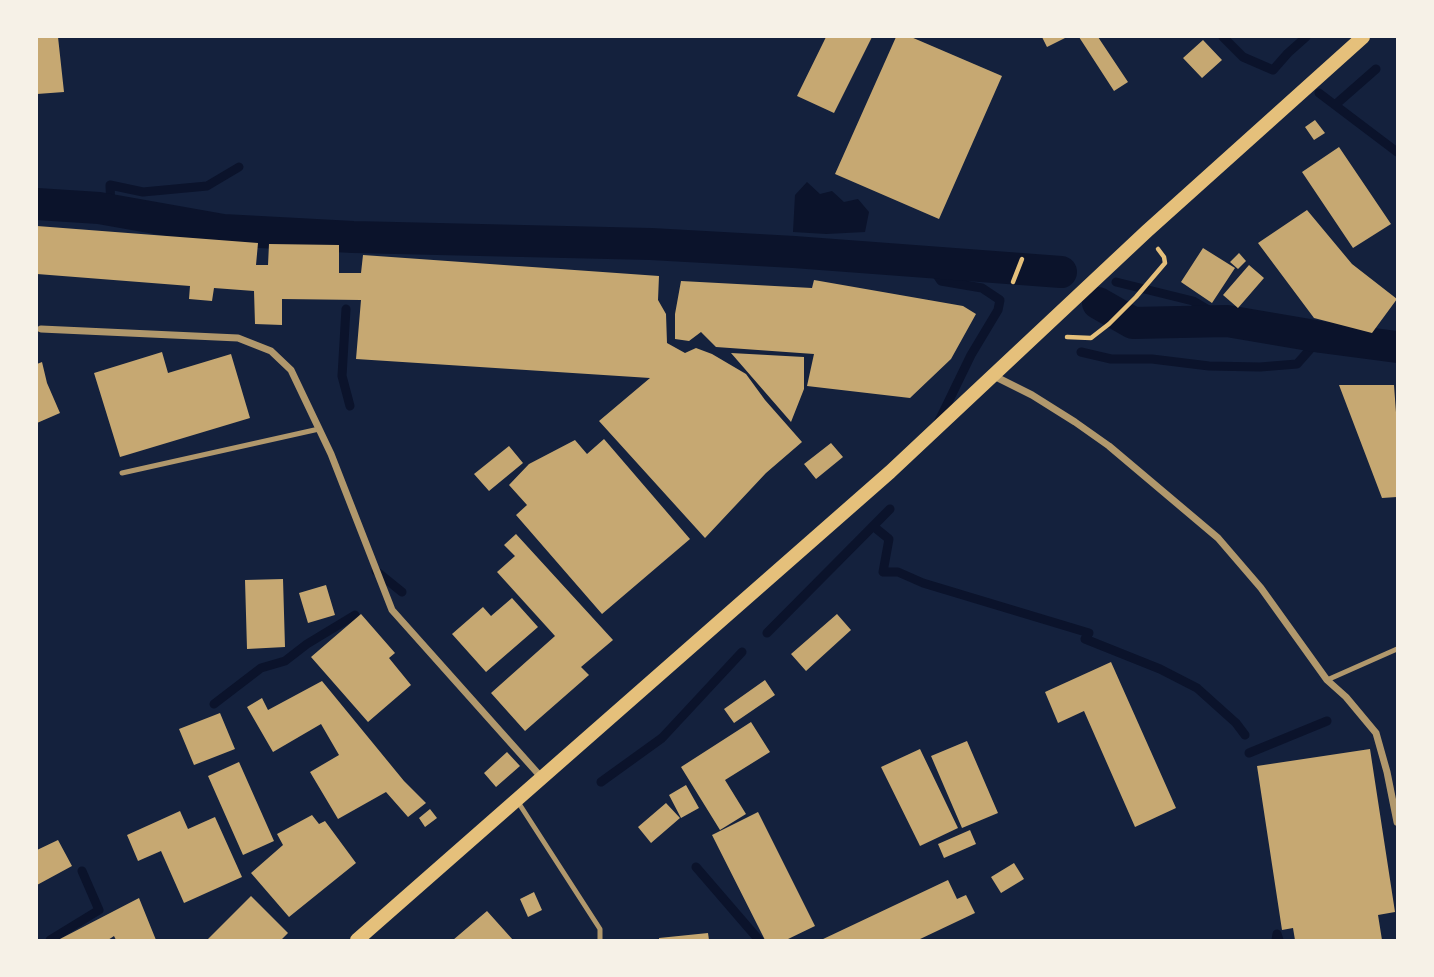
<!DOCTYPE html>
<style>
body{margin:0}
#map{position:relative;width:1434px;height:977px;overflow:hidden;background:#14213d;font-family:"Space Grotesk",sans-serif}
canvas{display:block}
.frame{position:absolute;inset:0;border:38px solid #f6f1e7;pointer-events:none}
</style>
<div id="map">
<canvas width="1434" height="977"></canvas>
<div class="frame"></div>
</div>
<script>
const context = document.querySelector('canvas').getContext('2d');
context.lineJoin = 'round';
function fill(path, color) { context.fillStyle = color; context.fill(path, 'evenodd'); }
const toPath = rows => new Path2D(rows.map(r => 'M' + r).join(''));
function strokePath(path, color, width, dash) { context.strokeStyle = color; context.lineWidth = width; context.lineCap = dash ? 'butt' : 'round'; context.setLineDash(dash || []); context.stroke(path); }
const water = toPath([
 [807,182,820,194,832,191,844,202,858,199,869,212,865,232,826,234,793,232,795,195]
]);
const stream = toPath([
 [1223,37,1243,57,1273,70,1288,53,1306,37],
 [1319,93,1397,152],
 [1335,105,1376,69],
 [111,210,110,185,143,192,207,186,239,167],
 [929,263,941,281,982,288,1000,300,998,310,971,355,938,423],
 [1116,282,1193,301,1227,321],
 [346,309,342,376,350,406],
 [1081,352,1111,359,1152,359,1209,366,1260,367,1297,364,1321,337],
 [873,526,889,539,883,572,898,572,923,583,1089,633,1085,639,1160,669,1197,688,1236,723,1245,735],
 [376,571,402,592],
 [767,633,890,509],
 [214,704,261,668,285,661,307,644,355,615],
 [1249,753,1327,721],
 [601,782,662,738,742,652],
 [696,867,759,940],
 [50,940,99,910,82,871],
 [1276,940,1277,934,1279,940]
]);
const canal = toPath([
 [37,204,99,208,223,230,353,237,651,244,794,252,1061,272],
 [1098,303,1133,323,1227,321,1321,337,1397,347]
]);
const building = toPath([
 [37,37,58,37,64,92,37,94],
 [826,37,872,37,834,113,797,96],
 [896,37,911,37,1002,76,939,219,835,174],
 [1042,37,1067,37,1047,47],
 [1079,37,1098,37,1128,82,1114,91],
 [1203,40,1222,60,1202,78,1183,58],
 [1315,120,1325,133,1314,140,1305,127],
 [1339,147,1391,224,1353,248,1302,172],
 [1307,210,1352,264,1397,299,1372,333,1314,318,1258,243],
 [37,226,258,243,256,265,268,265,269,244,339,245,339,273,361,273,363,255,659,276,658,300,666,314,667,343,685,353,696,348,712,354,746,374,765,400,802,442,766,473,705,538,599,421,650,378,356,359,361,300,282,299,282,325,255,324,254,291,214,288,212,301,189,299,190,286,37,274],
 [1203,248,1235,268,1212,303,1181,282],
 [1239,253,1246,261,1238,269,1230,262],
 [1249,265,1264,278,1238,308,1223,295],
 [814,280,963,306,976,314,951,359,910,398,807,386,814,354,716,347,701,332,689,341,675,339,675,314,681,281,812,288],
 [162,352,168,373,231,354,250,418,120,457,94,373],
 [731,353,804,357,804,389,791,422],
 [42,362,47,383,60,413,37,423,37,364],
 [1339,385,1394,385,1397,426,1397,497,1382,498],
 [604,439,690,539,602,614,516,515,527,505,509,485,529,464,575,440,587,454],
 [831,443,843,457,816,479,804,464],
 [509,446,523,463,489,491,474,474],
 [516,534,613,640,581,667,589,675,525,731,491,693,555,636,497,572,515,556,504,545],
 [283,579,285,647,247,649,245,580],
 [326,585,335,615,308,623,299,593],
 [512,598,538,627,486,672,452,634,483,607,491,616],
 [361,614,395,653,389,658,411,685,368,722,311,657],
 [837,614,851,630,806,671,791,654],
 [1111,662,1176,808,1135,827,1084,711,1058,723,1045,692],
 [765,680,775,695,734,723,724,709],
 [322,681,404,781,426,803,408,817,386,792,338,819,310,772,339,755,321,724,273,752,247,707,262,698,268,710],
 [220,713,235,749,194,765,179,729],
 [751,722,770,752,725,780,746,814,720,830,681,767],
 [967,741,998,813,962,828,931,756],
 [920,749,958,828,920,846,881,767],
 [1370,749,1395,912,1378,915,1382,940,1295,940,1293,928,1282,930,1257,766],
 [507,752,520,766,496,787,484,773],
 [239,762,274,841,243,855,208,776],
 [686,785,699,808,681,818,669,795],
 [666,803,680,818,651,843,638,827],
 [430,809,437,818,425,827,419,818],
 [180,811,188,829,215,817,242,877,184,903,161,851,138,861,127,835],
 [758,812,815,926,786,940,765,940,712,835],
 [312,815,319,824,325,821,356,863,289,917,251,873,283,845,277,834],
 [970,830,976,844,944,858,938,844],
 [58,840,72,866,37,885,37,850],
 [1014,863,1024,879,1001,893,991,877],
 [948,880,957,899,966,895,975,913,918,940,821,940],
 [534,892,542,910,528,917,520,899],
 [251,896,288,933,281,940,207,940],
 [139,898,156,940,116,940,114,936,108,940,58,940],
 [487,911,513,940,453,940],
 [708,933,709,940,659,940,659,938]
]);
const path = toPath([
 [1013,282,1022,259],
 [1067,337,1091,338,1109,324,1136,297,1165,263,1164,257,1158,249]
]);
const service = toPath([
 [122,473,319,429],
 [1327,680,1397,649],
 [518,802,600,929,600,940]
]);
const minor = toPath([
 [41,329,238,338,271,351,291,370,331,454,392,610,542,778],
 [994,376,1032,395,1075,422,1109,446,1218,538,1261,588,1327,680,1346,697,1376,733,1387,772,1397,822]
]);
const secondary = toPath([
 [357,940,890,472,1147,231,1363,37]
]);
fill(water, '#0b132b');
strokePath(stream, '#0b132b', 9);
strokePath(canal, '#0b132b', 32);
fill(building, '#c6a872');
strokePath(path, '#e5c07b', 4.5);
strokePath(service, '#b1986c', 5);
strokePath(minor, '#b1986c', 7);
strokePath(secondary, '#e5c07b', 14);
</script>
